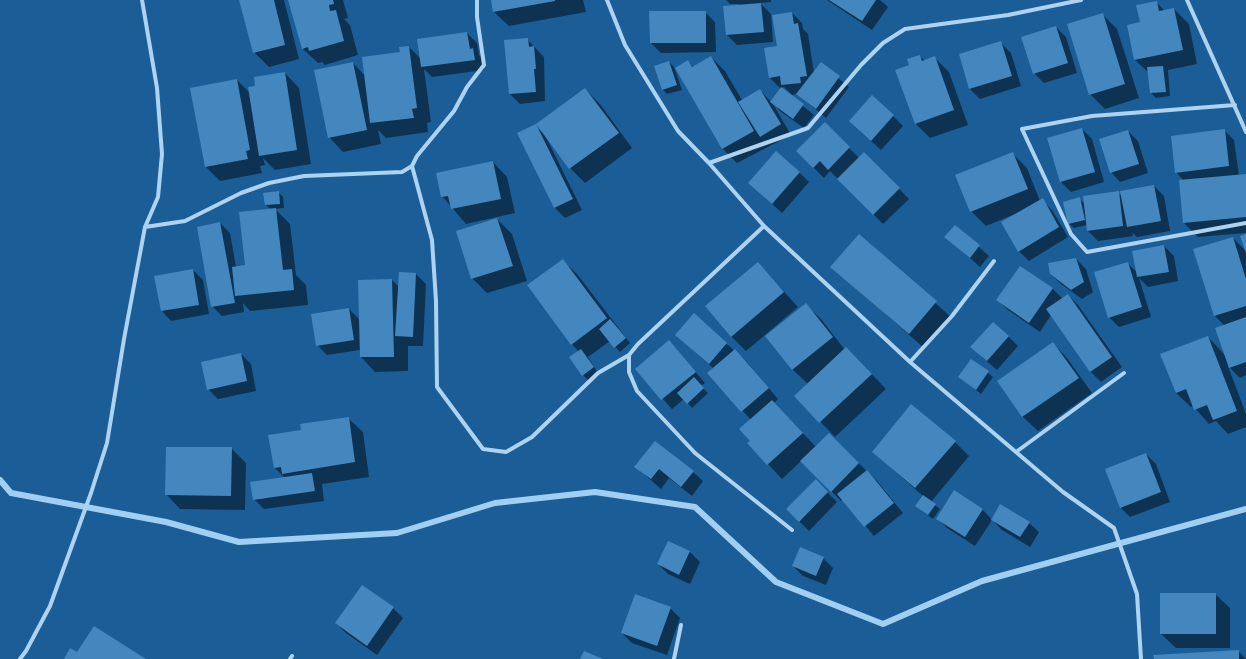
<!DOCTYPE html>
<style>
body{margin:0}
canvas{display:block;background:#1b5d97}
</style>
<canvas width="1246" height="659"></canvas>
<script>
const context = document.querySelector('canvas').getContext('2d');
context.lineJoin = 'round';
function fill(path, color) { context.fillStyle = color; context.fill(path, 'evenodd'); }
const toPath = rows => new Path2D(rows.map(r => 'M' + r).join(''));
function strokePath(path, color, width, dash) { context.strokeStyle = color; context.lineWidth = width; context.lineCap = dash ? 'butt' : 'round'; context.setLineDash(dash || []); context.stroke(path); }
const shadow = toPath([
 [241,0,284,0,299,59,269,67,254,52],
 [289,0,343,0,348,18,344,19,350,25,358,55,325,65,322,62,318,63,303,49],
 [492,0,583,0,586,12,509,26,494,12],
 [726,0,771,0,771,2,760,3,771,14,773,42,737,45,727,35,739,4,730,4],
 [827,0,880,0,888,7,872,30],
 [1156,2,1165,11,1174,9,1189,24,1197,64,1168,70,1170,96,1156,98,1151,93,1149,73,1135,60,1141,23],
 [705,12,715,22,716,52,661,53,651,43],
 [792,13,802,23,803,29,808,34,814,73,821,64,849,87,826,118,797,94,792,95,784,87,780,88,770,78,778,47],
 [1102,14,1117,29,1139,98,1105,109,1090,94],
 [1056,27,1066,37,1077,73,1044,83,1034,73],
 [467,33,477,43,479,55,483,59,484,70,432,77,424,69,431,122,427,123,428,132,386,138,378,130,381,144,343,152,329,137,353,63,365,76,409,47,421,59],
 [527,39,544,57,545,101,520,104,510,94,506,41],
 [1001,43,1011,53,1021,86,980,99,970,89,960,55],
 [920,56,925,61,934,57,949,72,968,125,930,138,916,124,896,71,910,66],
 [711,57,725,71,742,100,760,90,771,102,781,88,814,115,804,128,781,112,772,102,791,135,737,163,723,149,676,68,688,61,693,67],
 [669,62,674,67,682,90,667,94,663,90],
 [285,73,299,88,311,164,275,170,263,158,265,165,260,166,262,173,220,181,205,166,237,80,250,93,256,87],
 [585,89,600,104,632,148,585,183,570,168,547,139,582,210,565,218,555,208,519,134,535,126,542,132],
 [893,116,903,126,881,150,860,131],
 [825,124,859,158,864,153,909,199,883,224,830,171,824,178,797,151],
 [1082,129,1092,139,1104,182,1071,192,1061,182,1048,138],
 [1224,130,1234,140,1239,176,1246,175,1246,233,1198,237,1184,223,1184,181,1176,172],
 [1128,131,1138,141,1148,173,1120,182,1111,172],
 [1012,153,1027,168,1040,201,1042,200,1052,210,1068,237,1029,261,1019,251,1015,214,986,226,971,211],
 [493,162,507,177,515,213,466,224,442,196],
 [799,172,809,182,782,213,749,183],
 [1154,186,1164,196,1170,231,1137,237,1132,232,1133,236,1098,241,1088,231,1087,225,1074,228,1069,224,1079,199,1085,204,1118,193,1122,196],
 [278,192,283,197,284,208,275,209,290,224,296,275,306,285,308,305,250,311,243,303,244,312,222,316,212,306,220,223,230,233,236,267,246,266,271,210,266,205],
 [497,219,512,234,527,281,487,293,472,278],
 [955,226,989,256,980,267,946,237],
 [859,236,951,317,924,348,832,267],
 [1233,238,1246,251,1246,375,1240,378,1228,366,1246,414,1246,427,1228,434,1216,421,1209,424,1193,406,1191,407,1176,393,1208,337,1225,355,1225,326,1215,316],
 [1164,246,1174,256,1178,281,1148,287,1139,278,1151,317,1119,327,1109,317,1127,263,1137,272],
 [1076,259,1086,269,1093,292,1082,299,1061,284,1050,274],
 [562,260,577,274,630,343,620,352,610,341,588,357,598,373,588,380,583,375,579,352,572,344],
 [758,263,798,307,746,351,731,336],
 [193,270,203,280,209,314,171,321,162,311],
 [400,273,416,274,426,284,423,346,408,346,408,371,375,372,361,357,360,350,327,355,317,345,349,309,360,320,392,280,399,287],
 [1052,288,1063,299,1068,295,1078,305,1122,367,1101,382,1091,372,1051,315,1040,332,1008,310,998,300],
 [806,305,821,319,845,350,861,363,886,389,835,437,796,396,808,384,792,369],
 [694,315,745,360,778,399,774,403,816,447,829,434,877,481,903,513,874,536,843,499,841,501,801,461,782,479,768,464,751,441,751,420,708,373,713,368,676,335],
 [1008,336,1018,346,997,370,982,357],
 [669,341,705,383,701,386,708,393,692,408,684,399,672,409,636,369],
 [1053,343,1067,358,1092,393,1038,431,1023,417,998,382],
 [241,354,251,364,256,391,218,399,208,389],
 [971,360,993,377,981,394,959,377],
 [348,418,363,432,369,477,322,484,324,501,264,509,254,499,285,478,275,468,302,430],
 [955,442,969,456,931,502,940,509,933,519,921,510,923,496,873,452],
 [231,448,246,463,245,510,180,509,166,494],
 [1146,454,1156,464,1170,502,1130,517,1120,507],
 [636,467,693,472,703,481,692,496,669,478,661,489],
 [816,481,837,502,809,531,787,509],
 [954,492,983,510,992,520,1029,523,1039,532,1030,547,1002,530,992,520,975,546,947,528,937,518],
 [668,542,690,552,700,562,690,584,668,574,658,564],
 [823,558,833,568,826,585,803,576,793,566],
 [1215,594,1230,608,1230,648,1176,648,1161,634],
 [393,608,403,618,377,655,346,633,336,623],
 [670,608,680,618,667,655,632,643,622,633],
 [1238,651,1246,659,1155,659]
]);
const stream = toPath([
 [0,480,11,493,166,522,239,542,397,533,495,503,595,492,695,507,776,582,883,624,982,581,1246,509]
]);
const building = toPath([
 [239,0,274,0,285,45,253,53],
 [288,0,333,0,334,4,329,5,330,11,336,10,344,41,309,51,308,47,302,49],
 [491,0,555,0,555,1,493,12],
 [829,0,876,0,862,21],
 [1157,1,1159,11,1174,8,1183,50,1134,60,1127,25,1140,22,1136,5],
 [761,3,764,32,726,35,723,6],
 [649,11,706,11,706,43,650,43],
 [792,12,794,24,798,23,807,76,800,77,801,83,781,85,780,76,769,78,764,48,777,46,772,15],
 [1103,13,1125,84,1089,95,1067,24],
 [1056,26,1068,63,1033,74,1021,37],
 [467,32,470,49,473,48,475,60,421,67,417,39],
 [528,38,529,47,534,46,536,69,534,69,536,92,509,94,504,40],
 [1001,41,1012,76,969,89,959,54],
 [409,46,417,108,412,109,414,118,370,123,362,57,400,52,399,47],
 [920,55,922,61,935,56,954,110,915,124,895,70,909,65,907,59],
 [711,56,754,131,722,149,675,68,688,60,692,67],
 [669,61,677,85,662,90,654,66],
 [353,62,367,130,328,138,314,70],
 [821,62,840,76,816,109,796,94],
 [1163,66,1166,92,1150,93,1147,67],
 [285,72,297,150,259,156,248,87,255,86,254,77],
 [237,79,250,150,246,151,248,159,205,167,190,88],
 [781,87,804,104,793,119,770,102],
 [585,88,619,133,569,169,536,124],
 [760,89,781,124,760,137,738,102],
 [872,95,894,115,871,141,849,121],
 [825,122,850,147,828,170,820,161,813,168,796,151],
 [536,124,573,199,554,208,517,133],
 [1082,128,1095,172,1060,182,1047,138],
 [1225,129,1229,166,1175,173,1171,136],
 [1128,130,1139,164,1110,173,1099,139],
 [776,151,800,172,772,204,748,183],
 [864,152,900,188,873,215,837,179],
 [1013,152,1028,189,970,212,955,175],
 [493,161,501,199,451,209,448,196,441,197,436,173],
 [1246,174,1246,217,1183,223,1179,180],
 [1154,185,1161,221,1127,227,1120,191],
 [279,191,280,204,265,205,263,193],
 [1119,191,1123,226,1087,231,1083,196],
 [1080,197,1085,220,1068,224,1063,202],
 [1043,198,1059,227,1018,252,1001,222],
 [276,208,283,270,292,269,294,290,235,296,232,267,245,265,239,212],
 [497,218,513,266,471,279,456,231],
 [220,222,235,303,211,307,197,227],
 [955,225,980,245,970,258,944,237],
 [859,234,937,301,909,334,830,267],
 [1246,234,1246,253,1240,236],
 [1233,237,1246,279,1246,306,1214,316,1193,249],
 [1164,245,1169,272,1137,277,1132,251],
 [1076,258,1084,282,1071,290,1050,274,1048,263],
 [563,259,607,318,571,345,527,285],
 [758,262,784,292,731,337,705,306],
 [1128,262,1142,307,1108,318,1094,272],
 [1020,266,1053,288,1029,323,996,300],
 [193,269,199,305,161,311,154,276],
 [399,272,416,273,413,337,395,336],
 [392,279,394,357,360,357,358,280],
 [1068,294,1112,357,1090,372,1046,309],
 [806,303,833,337,792,370,765,336],
 [349,308,354,340,316,346,311,314],
 [694,313,727,343,709,364,675,335],
 [1246,317,1246,362,1229,368,1215,328],
 [610,319,626,338,614,348,599,329],
 [993,322,1009,336,987,361,970,347],
 [1208,336,1237,411,1213,420,1207,405,1194,410,1186,389,1176,393,1160,354],
 [669,340,696,372,661,400,635,369],
 [1053,342,1079,378,1022,417,997,381],
 [846,347,872,374,819,423,794,396],
 [581,349,594,367,582,376,569,357],
 [735,349,769,388,741,412,707,373],
 [241,353,247,381,207,390,201,362],
 [971,359,989,371,976,390,958,377],
 [694,377,704,388,687,404,677,393],
 [772,400,803,433,767,465,747,443,750,441,739,429],
 [911,404,956,441,915,488,872,452],
 [349,417,355,462,282,474,281,467,274,468,268,435,301,430,300,424],
 [829,433,859,463,831,492,800,461],
 [655,441,694,471,681,487,659,469,651,479,634,467],
 [166,447,232,447,231,496,165,495],
 [1146,453,1161,492,1120,508,1105,469],
 [867,470,894,503,864,527,837,494],
 [312,473,315,491,253,500,250,482],
 [816,479,828,492,799,522,786,509],
 [954,490,983,509,965,537,936,519],
 [923,495,936,504,928,515,915,506],
 [1000,504,1030,522,1020,537,991,520],
 [668,541,690,551,679,575,657,564],
 [800,547,824,557,816,576,792,566],
 [362,585,394,607,367,646,335,623],
 [1160,593,1216,593,1216,634,1160,634],
 [635,594,671,607,657,646,621,633],
 [94,626,146,659,64,659,70,648,77,652],
 [1239,650,1239,659,1154,659,1153,655],
 [584,651,603,659,580,659]
]);
const street = toPath([
 [607,0,625,45,678,131,709,163,764,226,910,362,1063,492,1114,528,1137,594,1141,659],
 [1187,0,1246,132],
 [1235,105,1092,116,1022,129,1071,234,1087,252,1246,223],
 [709,163,808,128,861,65,883,43,905,29,1008,15,1081,0],
 [412,166,432,240,436,301,437,387,483,449,506,452,532,437,598,373,629,355],
 [764,226,638,344,629,355,629,372,637,391,695,453,792,530],
 [145,227,185,221,241,193,269,183,304,176,402,172,412,166,417,156,454,111,467,87,484,65,477,17,477,0],
 [910,362,952,316,994,261],
 [1016,452,1124,373],
 [20,659,26,651,50,606,91,493,107,443,124,339,145,227,158,197,162,154,157,88,142,0],
 [290,659,292,656],
 [674,659,681,625]
]);
fill(shadow, '#0007');
strokePath(stream, '#a1cff2', 6);
fill(building, '#4486be');
strokePath(street, '#aed3f0', 4);
</script>
